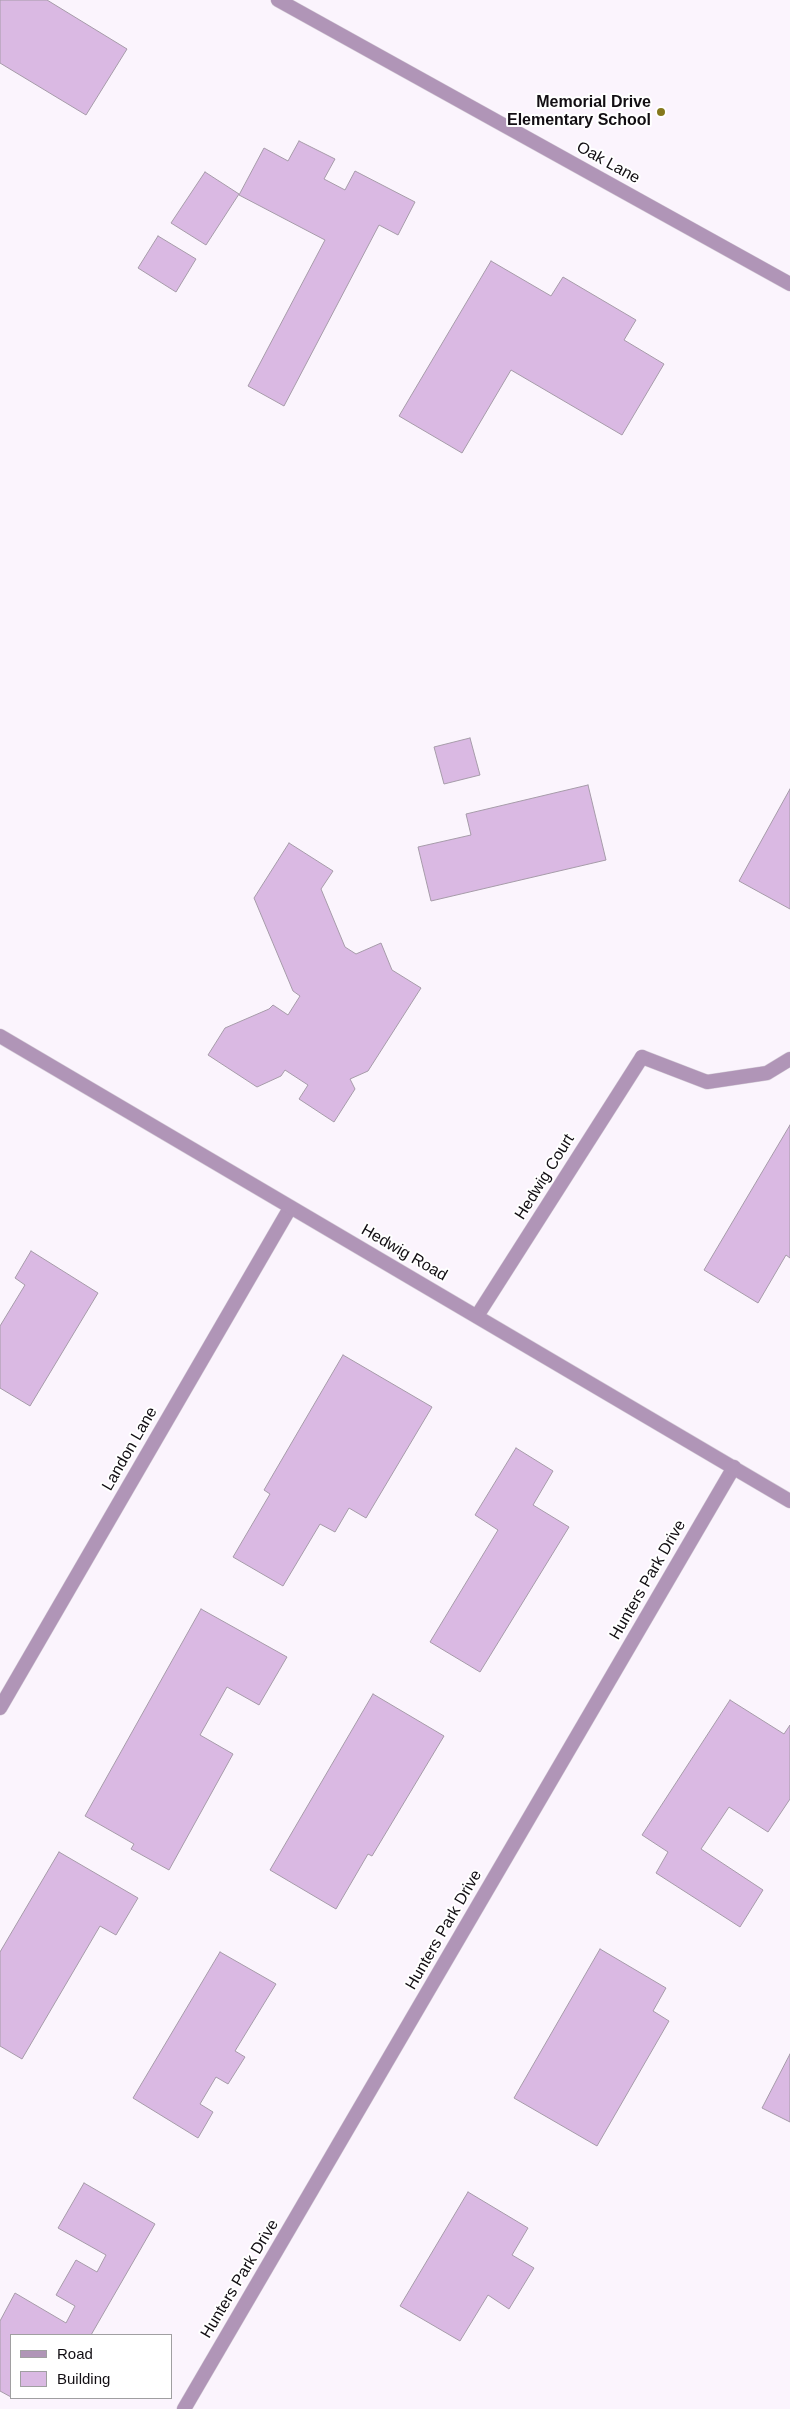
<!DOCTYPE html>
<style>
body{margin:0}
#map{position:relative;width:790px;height:2409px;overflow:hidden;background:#fbf4fd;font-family:Arial,sans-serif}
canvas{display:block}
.legend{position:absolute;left:10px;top:2334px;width:162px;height:65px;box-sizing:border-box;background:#fff;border:1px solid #a09fa1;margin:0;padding:6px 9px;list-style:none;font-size:15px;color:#120e13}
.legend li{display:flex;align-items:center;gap:10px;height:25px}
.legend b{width:25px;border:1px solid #a09fa1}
</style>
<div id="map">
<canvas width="790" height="2409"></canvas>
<ul class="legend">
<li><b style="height:6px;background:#b095b7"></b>Road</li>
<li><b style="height:14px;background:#dab9e3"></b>Building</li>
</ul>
</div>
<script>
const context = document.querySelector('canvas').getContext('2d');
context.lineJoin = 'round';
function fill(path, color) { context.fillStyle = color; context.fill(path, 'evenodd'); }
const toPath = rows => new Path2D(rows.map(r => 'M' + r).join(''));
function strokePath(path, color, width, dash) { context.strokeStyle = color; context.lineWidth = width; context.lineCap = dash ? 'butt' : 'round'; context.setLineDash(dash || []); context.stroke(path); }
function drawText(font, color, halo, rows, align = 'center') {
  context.font = font + ' Arial,sans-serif'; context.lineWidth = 4; context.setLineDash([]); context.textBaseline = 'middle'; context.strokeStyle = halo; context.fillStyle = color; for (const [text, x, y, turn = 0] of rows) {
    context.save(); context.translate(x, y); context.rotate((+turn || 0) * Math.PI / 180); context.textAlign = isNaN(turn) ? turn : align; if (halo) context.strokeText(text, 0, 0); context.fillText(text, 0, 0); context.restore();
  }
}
const building = toPath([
 [0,0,47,0,127,49,86,115,0,63,0,0],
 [299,141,335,159,324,179,345,190,355,171,415,202,398,235,379,225,284,406,248,386,325,240,239,195,264,148,288,161,299,141],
 [205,172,239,194,206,245,171,223,205,172],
 [158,236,196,259,176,292,138,268,158,236],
 [491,261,551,296,563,277,636,320,624,340,664,364,622,435,511,370,462,453,399,416,491,261],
 [470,738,480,775,444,784,434,747,470,738],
 [588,785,606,860,431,901,418,847,471,835,466,814,588,785],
 [790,789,790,909,739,881,790,789],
 [289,843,333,871,321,889,345,947,356,954,381,943,392,970,421,988,368,1071,350,1079,355,1089,334,1122,299,1099,308,1085,285,1070,281,1076,257,1087,208,1055,225,1028,269,1009,273,1005,288,1015,300,996,293,991,254,898,289,843],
 [790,1125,790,1258,786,1255,758,1303,704,1270,790,1125],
 [31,1251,98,1293,30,1406,0,1388,0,1326,25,1285,15,1278,31,1251],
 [343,1355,432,1407,366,1518,349,1508,335,1532,320,1524,283,1586,233,1557,270,1494,264,1490,343,1355],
 [516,1448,553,1471,533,1505,569,1527,480,1672,430,1642,498,1530,475,1515,516,1448],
 [201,1609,287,1657,259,1705,227,1687,200,1735,233,1754,169,1870,131,1849,134,1844,85,1816,201,1609],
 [373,1694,444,1736,372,1856,368,1854,336,1909,270,1870,373,1694],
 [730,1700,784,1734,790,1725,790,1799,768,1832,729,1807,701,1849,763,1890,740,1927,656,1873,668,1852,642,1835,730,1700],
 [59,1852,138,1898,116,1935,100,1926,22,2059,0,2046,0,1952,59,1852],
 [600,1949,666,1988,653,2011,669,2021,597,2146,514,2098,600,1949],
 [220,1952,276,1984,235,2051,245,2057,228,2084,216,2077,200,2104,213,2112,198,2138,133,2098,220,1952],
 [790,2054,790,2122,762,2108,790,2054],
 [84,2183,155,2224,91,2335,11,2335,11,2397,0,2391,0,2321,15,2293,66,2323,75,2306,56,2295,76,2260,97,2272,106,2255,58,2228,84,2183],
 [468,2192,528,2228,512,2255,534,2268,509,2309,488,2295,460,2341,400,2306,468,2192]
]);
const service = toPath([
 [642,1057,707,1082,767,1073,790,1059]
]);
const minor = toPath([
 [278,0,790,284],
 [477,1316,642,1057],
 [0,1708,290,1208],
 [184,2409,734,1467]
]);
const tertiary = toPath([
 [0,1036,790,1501]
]);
const markers = [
 [661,112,5,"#85781d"]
];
const poiNames = [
 ["Memorial Drive",651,103],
 ["Elementary School",651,121]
];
const streetNames = [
 ["Oak Lane",608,163,29],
 ["Hedwig Court",545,1177,-58],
 ["Hedwig Road",404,1253,30],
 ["Landon Lane",130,1449,-60],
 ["Hunters Park Drive",648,1580,-60],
 ["Hunters Park Drive",444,1930,-60],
 ["Hunters Park Drive",240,2279,-59]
];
fill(building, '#dab9e3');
strokePath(building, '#a69ba9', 1);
strokePath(service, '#d6cfd8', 15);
strokePath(minor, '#d6cfd8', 15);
strokePath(tertiary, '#d6cfd8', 15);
strokePath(service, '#b095b7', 14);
strokePath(minor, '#b095b7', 14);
strokePath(tertiary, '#b095b7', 14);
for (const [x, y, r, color] of markers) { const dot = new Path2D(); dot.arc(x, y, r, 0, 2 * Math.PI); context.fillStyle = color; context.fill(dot); strokePath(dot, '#fff', 2); }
drawText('bold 16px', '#120e13', '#fff', poiNames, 'right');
drawText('16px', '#120e13', '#fff', streetNames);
</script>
